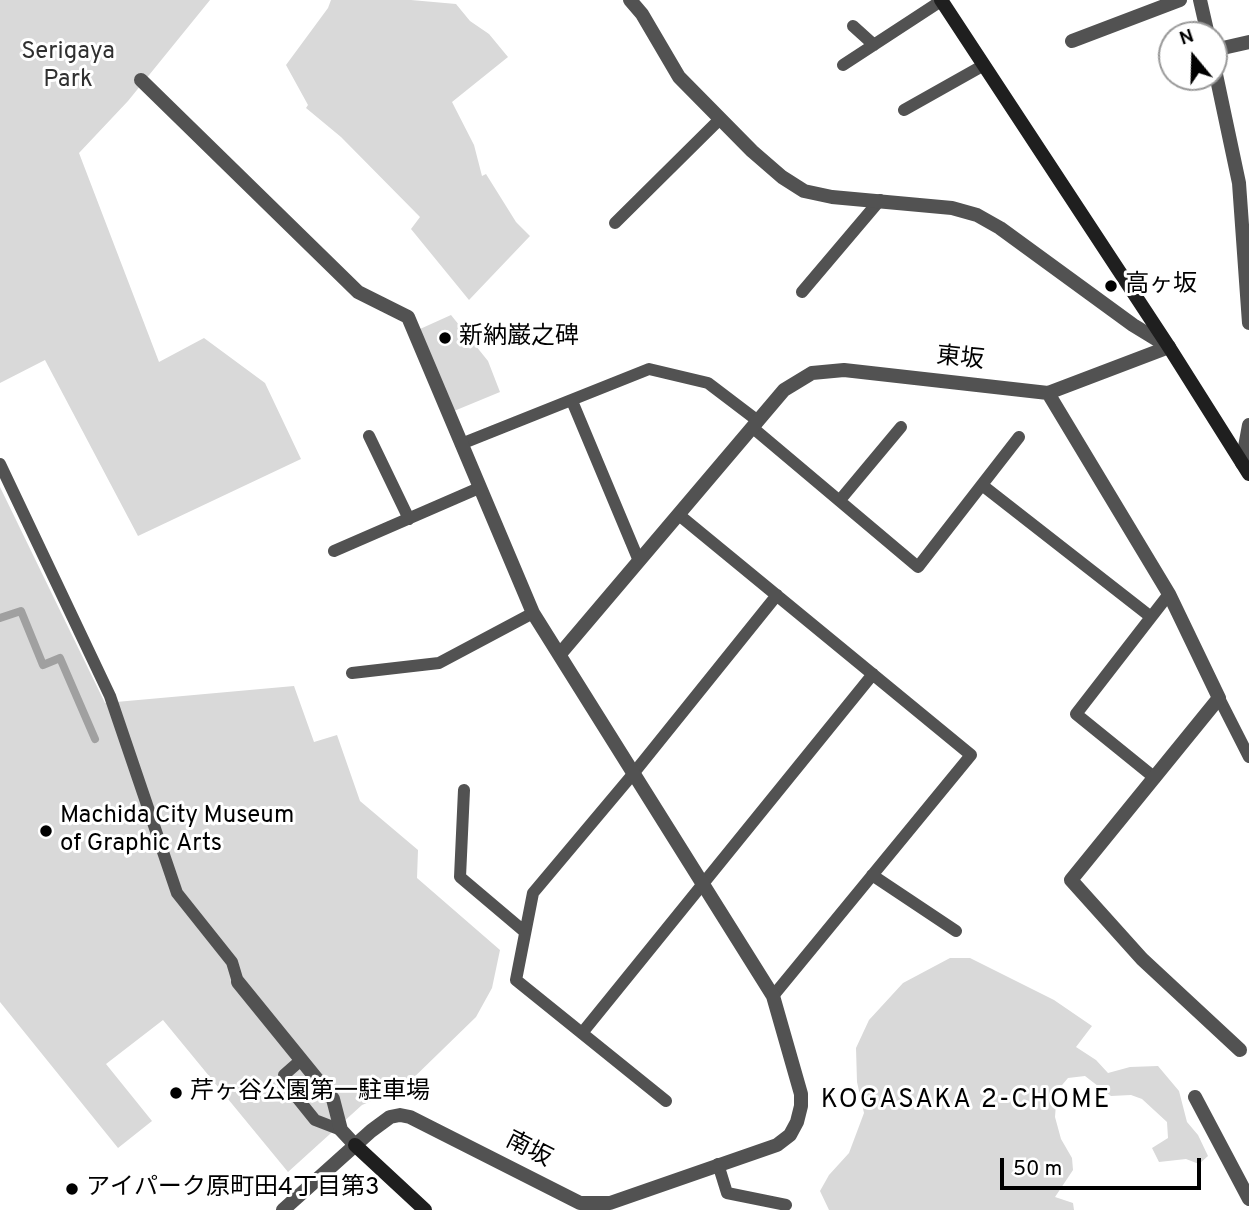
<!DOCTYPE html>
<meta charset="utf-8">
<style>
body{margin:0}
#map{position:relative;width:1249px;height:1210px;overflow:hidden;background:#fff;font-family:Overpass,sans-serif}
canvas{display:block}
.north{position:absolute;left:1158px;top:21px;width:70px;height:70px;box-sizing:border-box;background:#fff;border:2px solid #999;border-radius:50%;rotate:341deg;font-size:19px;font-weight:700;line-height:28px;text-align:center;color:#000}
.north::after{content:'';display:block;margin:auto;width:24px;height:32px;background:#000;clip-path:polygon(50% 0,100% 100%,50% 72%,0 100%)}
.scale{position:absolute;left:1000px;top:1158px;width:201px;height:32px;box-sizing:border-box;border:4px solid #000;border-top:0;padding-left:9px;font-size:21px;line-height:24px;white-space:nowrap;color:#000;-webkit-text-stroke:5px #fff;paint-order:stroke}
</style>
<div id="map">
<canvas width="1249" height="1210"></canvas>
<div class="north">N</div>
<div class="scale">50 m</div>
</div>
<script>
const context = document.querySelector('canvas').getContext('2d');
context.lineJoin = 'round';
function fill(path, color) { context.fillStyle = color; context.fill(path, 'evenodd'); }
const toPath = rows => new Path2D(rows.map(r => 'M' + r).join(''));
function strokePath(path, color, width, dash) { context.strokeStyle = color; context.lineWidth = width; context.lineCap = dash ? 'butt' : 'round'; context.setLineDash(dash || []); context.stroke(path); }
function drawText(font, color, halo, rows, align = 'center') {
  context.font = font + ' Overpass,"Noto Sans JP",sans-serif'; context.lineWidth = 6; context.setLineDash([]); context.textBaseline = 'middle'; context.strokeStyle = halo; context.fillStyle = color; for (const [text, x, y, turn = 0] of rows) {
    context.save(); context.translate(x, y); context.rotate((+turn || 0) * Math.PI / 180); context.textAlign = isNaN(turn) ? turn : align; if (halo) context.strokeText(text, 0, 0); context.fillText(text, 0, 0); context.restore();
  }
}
const green = toPath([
 [0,0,210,0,128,101,79,153,159,362,204,338,265,383,301,459,138,536,45,360,0,383],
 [331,0,411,0,456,4,470,21,489,34,508,57,452,102,474,145,482,176,486,174,516,222,530,236,469,300,411,229,420,217,341,137,306,108,308,105,286,65,328,8],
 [451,315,488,361,500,392,454,411,420,329],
 [0,487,105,703,294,686,314,742,337,735,360,801,418,850,417,878,500,950,492,988,476,1017,404,1087,362,1105,288,1172,163,1020,106,1064,152,1121,118,1148,0,1002],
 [950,958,970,958,1054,1000,1092,1026,1076,1047,1096,1060,1108,1073,1130,1067,1158,1066,1179,1091,1187,1122,1198,1135,1208,1156,1199,1164,1186,1159,1159,1162,1152,1148,1168,1138,1167,1122,1142,1099,1131,1095,1111,1096,1085,1076,1068,1078,1057,1091,1055,1117,1061,1139,1072,1158,1073,1170,1055,1197,1073,1203,1074,1210,829,1210,820,1191,829,1175,849,1153,864,1113,857,1082,856,1048,869,1020,903,983]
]);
const stream = toPath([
 [0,618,21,611,43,665,60,658,95,739]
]);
const lane = toPath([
 [853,26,874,45],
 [843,65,941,1],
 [904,110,984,65],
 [615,223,720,119],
 [802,292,880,200],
 [572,401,639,561],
 [753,428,918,567,1019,437],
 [369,436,409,519],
 [461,444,649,369,708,383,758,421],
 [0,464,110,696,177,893,232,962,238,982],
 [982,485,1151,617],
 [840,500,901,427],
 [679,515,971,755,773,996],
 [334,551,479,488],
 [352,673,439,663,533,613],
 [1219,698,1249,757],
 [1155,778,1076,714,1169,594],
 [464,790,460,877,525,932],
 [872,875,956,931],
 [582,1033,873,674],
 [301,1060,284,1075,286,1084,315,1120,341,1130],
 [666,1101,516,980,533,893,633,774,777,595],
 [718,1164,727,1193,786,1205]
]);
const street = toPath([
 [630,0,642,14,679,77,752,151,782,177,804,191,832,197,952,208,977,215,1000,228,1133,325,1169,347],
 [1200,0,1208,35],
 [1072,41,1180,0],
 [1214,50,1249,42],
 [1214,65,1239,183,1249,323],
 [141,80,358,292,408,317,533,613,773,996,801,1094,801,1106,797,1122,790,1135,777,1145,610,1203,580,1203,410,1117,400,1115,390,1117,371,1131,283,1210],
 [1048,393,1169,594,1219,698,1071,880,1142,959,1240,1050],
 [1242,463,1249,425],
 [560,654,784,390,812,373,844,370,1048,393,1169,347],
 [238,982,333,1099,341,1130,355,1145],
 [1195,1097,1249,1199]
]);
const secondary = toPath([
 [941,0,1169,347,1249,474],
 [355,1145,425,1210]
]);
const markers = [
 [1111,286,7,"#000"],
 [445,338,7,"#000"],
 [46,831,7,"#000"],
 [176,1093,7,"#000"],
 [72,1189,7,"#000"]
];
const parkNames = [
 ["Serigaya",68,53],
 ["Park",68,81]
];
const poiNames = [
 ["高ヶ坂",1125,286],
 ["新納巌之碑",459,338],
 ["Machida City Museum",60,817],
 ["of Graphic Arts",60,845],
 ["芹ヶ谷公園第一駐車場",190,1093],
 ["アイパーク原町田4丁目第3",86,1189]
];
const streetNames = [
 ["東坂",960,360,6],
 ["南坂",528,1151,27]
];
const neighbourhoodNames = [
 ["KOGASAKA 2-CHOME",966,1102]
];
fill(green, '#d9d9d9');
strokePath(stream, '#a0a0a0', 8);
strokePath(lane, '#525252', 12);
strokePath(street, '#525252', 14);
strokePath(secondary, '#1f1f1f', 14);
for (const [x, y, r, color] of markers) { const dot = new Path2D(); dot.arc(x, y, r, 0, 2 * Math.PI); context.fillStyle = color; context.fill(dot); strokePath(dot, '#fff', 2.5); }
drawText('24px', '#303030', '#fff', parkNames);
drawText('24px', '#000', '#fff', poiNames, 'left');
drawText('24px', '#000', '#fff', streetNames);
context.letterSpacing = '2px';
drawText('26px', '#000', '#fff', neighbourhoodNames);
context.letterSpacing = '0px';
</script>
